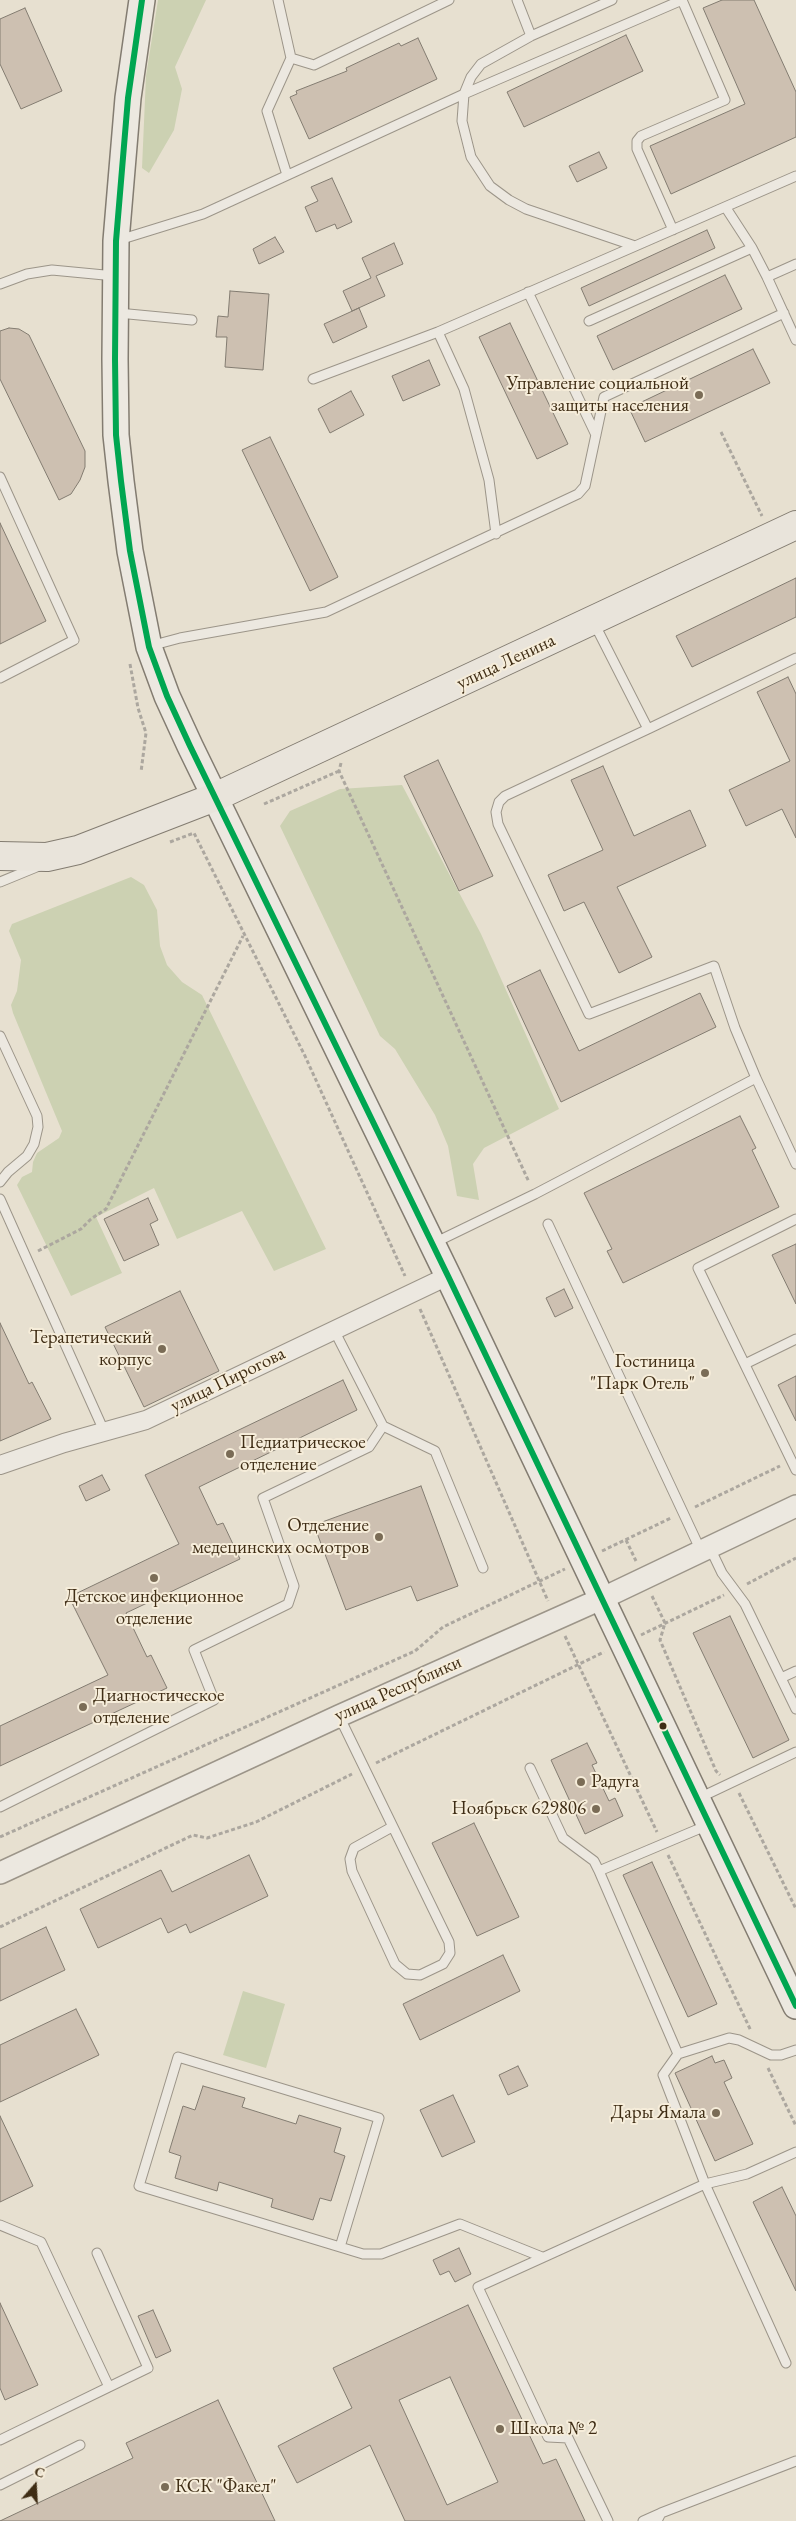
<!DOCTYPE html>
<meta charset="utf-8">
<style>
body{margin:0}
#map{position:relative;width:796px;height:2521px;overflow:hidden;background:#e7e0d0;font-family:"EB Garamond",serif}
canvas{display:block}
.north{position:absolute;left:10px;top:2461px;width:50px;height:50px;-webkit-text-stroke:4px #f6edda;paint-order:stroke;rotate:19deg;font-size:14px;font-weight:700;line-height:20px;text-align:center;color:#3f2d15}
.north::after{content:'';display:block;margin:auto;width:18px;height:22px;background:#3f2d15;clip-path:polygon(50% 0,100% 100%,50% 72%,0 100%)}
</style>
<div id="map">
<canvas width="796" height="2521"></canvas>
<div class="north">С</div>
</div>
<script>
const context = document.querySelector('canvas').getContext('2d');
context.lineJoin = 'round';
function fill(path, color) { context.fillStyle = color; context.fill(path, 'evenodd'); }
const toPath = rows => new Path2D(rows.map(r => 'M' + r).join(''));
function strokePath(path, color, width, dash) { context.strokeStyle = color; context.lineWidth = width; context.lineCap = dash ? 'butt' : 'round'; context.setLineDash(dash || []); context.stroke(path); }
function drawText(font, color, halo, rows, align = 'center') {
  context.font = font + ' "EB Garamond",serif'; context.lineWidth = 4; context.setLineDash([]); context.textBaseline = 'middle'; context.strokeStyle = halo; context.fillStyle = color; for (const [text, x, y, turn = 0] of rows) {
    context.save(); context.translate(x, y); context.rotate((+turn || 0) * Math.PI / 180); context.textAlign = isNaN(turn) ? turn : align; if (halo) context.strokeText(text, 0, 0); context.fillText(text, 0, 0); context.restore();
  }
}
const green = toPath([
 [158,0,206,0,175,67,182,89,174,130,149,173,142,168,146,76],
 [402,785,481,934,559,1109,484,1148,473,1164,479,1200,457,1196,448,1146,435,1115,395,1049,380,1036,280,826,290,811,340,789],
 [131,877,144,885,157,910,160,946,167,965,182,982,202,995,326,1249,274,1271,242,1211,177,1239,154,1188,96,1217,122,1273,71,1296,17,1185,22,1177,32,1172,33,1162,37,1153,59,1138,62,1131,13,1013,11,1005,17,991,21,960,9,931,12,924],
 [243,1991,285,2004,266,2068,223,2055]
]);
const building = toPath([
 [722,0,754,0,796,92,796,137,671,194,650,146,745,104,703,8,722,0],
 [25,8,62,91,21,109,0,64,0,19,25,8],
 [626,35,643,71,524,127,507,92,626,35],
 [418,38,437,79,309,139,290,97,297,94,296,91,347,71,346,68,399,43,401,46,418,38],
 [599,152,607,168,577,182,569,166,599,152],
 [332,178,352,222,337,229,335,224,316,232,305,207,318,201,311,187,332,178],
 [707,230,715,248,589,306,581,288,707,230],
 [275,237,284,252,259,264,253,249,275,237],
 [394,243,403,264,376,276,385,296,352,311,343,291,371,278,362,258,394,243],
 [725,275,742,309,613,370,597,336,725,275],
 [230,291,269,294,263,370,225,367,227,337,216,337,218,316,228,317,230,291],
 [359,308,367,327,333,343,324,324,359,308],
 [510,323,568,444,537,459,479,337,510,323],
 [9,328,19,329,29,335,85,451,85,467,80,480,71,494,59,500,0,379,0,331,9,328],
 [753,349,770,383,645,442,629,408,753,349],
 [429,360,440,385,403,401,392,376,429,360],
 [351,391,364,415,330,433,318,409,351,391],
 [270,437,338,577,310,591,242,450,270,437],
 [0,523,46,621,0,644,0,523],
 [796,578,796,617,692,667,676,636,796,578],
 [788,677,796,694,796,838,782,809,746,826,729,790,790,761,757,692,788,677],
 [438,760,493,876,459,891,404,776,438,760],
 [603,766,634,836,690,810,706,846,617,887,652,957,619,973,584,902,564,911,548,875,603,850,571,780,603,766],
 [540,970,579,1051,700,993,716,1027,561,1102,507,986,540,970],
 [740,1116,756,1148,752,1150,779,1207,623,1283,607,1251,612,1249,584,1193,740,1116],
 [148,1198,158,1220,150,1224,159,1245,124,1261,104,1219,148,1198],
 [796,1244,796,1304,772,1255,796,1244],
 [564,1289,573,1308,555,1317,546,1298,564,1289],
 [180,1291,219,1371,144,1407,105,1327,180,1291],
 [0,1323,29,1384,32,1382,51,1419,0,1441,0,1323],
 [796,1376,796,1421,778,1385,796,1376],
 [343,1380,357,1410,199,1487,217,1525,223,1523,240,1559,126,1613,147,1657,151,1655,167,1688,0,1766,0,1726,108,1675,69,1597,179,1544,145,1475,343,1380],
 [102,1475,110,1490,86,1501,79,1486,102,1475],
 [421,1486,458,1586,417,1601,411,1586,346,1610,314,1525,421,1486],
 [730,1616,789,1740,753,1758,693,1633,730,1616],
 [587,1743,597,1763,592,1765,609,1801,615,1798,623,1816,585,1834,551,1760,587,1743],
 [474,1823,519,1917,477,1936,432,1843,474,1823],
 [249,1855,268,1896,190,1933,186,1924,168,1933,161,1918,98,1948,80,1909,161,1870,172,1892,249,1855],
 [652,1862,717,2004,688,2017,623,1875,652,1862],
 [46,1927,65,1970,0,2001,0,1949,46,1927],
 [503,1955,520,1991,420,2040,403,2004,503,1955],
 [76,2009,99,2055,0,2102,0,2045,76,2009],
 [712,2056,715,2063,724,2060,732,2078,724,2082,753,2144,715,2161,675,2073,712,2056],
 [518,2066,528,2086,508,2095,499,2075,518,2066],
 [203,2086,245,2098,242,2107,296,2124,299,2115,341,2128,334,2152,345,2156,331,2201,320,2198,313,2220,271,2207,273,2199,219,2182,217,2191,175,2178,181,2156,169,2152,183,2106,195,2110,203,2086],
 [453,2095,475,2142,442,2157,420,2110,453,2095],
 [0,2116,33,2186,0,2202,0,2116],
 [782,2187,796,2216,796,2291,753,2202,782,2187],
 [459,2248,471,2274,455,2282,449,2271,440,2275,433,2260,459,2248],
 [0,2303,38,2385,5,2400,0,2388,0,2303],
 [468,2305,543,2464,556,2459,585,2521,405,2521,370,2445,297,2483,278,2446,352,2408,333,2368,468,2305],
 [450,2377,498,2482,447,2505,399,2400,450,2377],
 [153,2310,171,2351,156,2358,138,2316,153,2310],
 [218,2400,275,2521,0,2521,133,2458,126,2443,218,2400]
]);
const path = toPath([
 [721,432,762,516],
 [130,664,138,708,146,733,141,772],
 [341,763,339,771,529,1182],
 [264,804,339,771],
 [170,842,194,833,305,1056,405,1276],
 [38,1251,81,1229,91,1219,106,1209,243,936],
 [420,1309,548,1601],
 [695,1507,780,1466],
 [626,1540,636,1561],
 [602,1551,671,1518],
 [747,1584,796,1558],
 [652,1596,665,1623,660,1640,716,1771,720,1775],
 [641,1635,724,1595],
 [565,1636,657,1832],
 [376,1763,604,1652],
 [739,1793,796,1909],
 [0,1837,415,1651,443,1627,565,1569],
 [668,1855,751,2031],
 [0,1927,193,1835,207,1838,256,1822,352,1774],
 [768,2068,796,2126]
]);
const service = toPath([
 [278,0,291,58,267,111,287,175],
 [517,0,531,36],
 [612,0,531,36,481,64,471,77,464,94,462,121,471,157,490,186,509,200,526,209,635,246],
 [291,58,314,65,449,0],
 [726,208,752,248,767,277],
 [119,240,203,214,464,94,682,0,725,100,641,136,637,141,637,149,673,230],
 [796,264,767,277,796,340],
 [0,284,27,274,52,270,115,276],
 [528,292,596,435],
 [118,313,192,320],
 [589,321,752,248],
 [438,332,464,389,489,480,496,534],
 [313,379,438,332,796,176],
 [0,477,74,640,0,678],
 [594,623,648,729,505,796,499,802,496,812,498,824,589,1014,714,966,735,1028,756,1078],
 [150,646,180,638,326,612,578,494,585,486,604,397,784,313],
 [648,729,796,658],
 [0,882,39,866],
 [0,1036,37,1116,38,1127,34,1144,27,1156,8,1172,0,1182],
 [0,1199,104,1431],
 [796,1219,698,1268,796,1470],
 [548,1224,701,1551],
 [434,1243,535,1194,756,1078,796,1164],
 [745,1364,796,1339],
 [383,1426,435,1451,483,1568],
 [710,1548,722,1573,745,1604,796,1709],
 [781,1678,796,1671],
 [339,1716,449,1942,450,1953,443,1964,420,1975,407,1974,395,1964,352,1871,350,1859,354,1848,392,1827],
 [530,1768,563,1838,594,1861,599,1871,708,1825],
 [699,1798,796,1752],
 [0,1807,214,1700,194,1650,288,1604,294,1586,263,1498,369,1447,383,1426,334,1330],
 [599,1871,678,2054,729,2038,739,2040,771,2055,781,2055,796,2050],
 [678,2054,663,2075,705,2184,786,2363],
 [178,2057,379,2118,340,2247,139,2186,178,2057],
 [0,2225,41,2242,109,2387],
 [340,2247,363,2254,381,2254,460,2224,542,2257],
 [0,2440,148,2368,97,2253],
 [0,2485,80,2445],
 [608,2521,568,2438,548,2437,478,2287,705,2184,747,2174,796,2152],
 [643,2521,661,2513],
 [657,2521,661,2513,796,2461]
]);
const minor = toPath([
 [0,1465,64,1443,146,1420,448,1276]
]);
const tertiary = toPath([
 [0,1873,339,1716,601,1599,796,1506]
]);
const secondary = toPath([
 [142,0,128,98,116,241,115,359,116,435,121,481,130,551,149,647,167,696,190,746,448,1276,796,2006]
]);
const primary = toPath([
 [0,856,47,857,78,850,215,797,796,525]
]);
const bus1 = toPath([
 [142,0,128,98,116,241,115,359,116,435,121,481,130,551,149,647,167,696,190,746,448,1276,796,2006]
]);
const markers = [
 [699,395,5,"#7a6c56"],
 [162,1349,5,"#7a6c56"],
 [705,1373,5,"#7a6c56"],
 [230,1454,5,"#7a6c56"],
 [379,1537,5,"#7a6c56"],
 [154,1578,5,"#7a6c56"],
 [83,1707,5,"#7a6c56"],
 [663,1726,4.5,"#3f2d15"],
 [581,1782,5,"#7a6c56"],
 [596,1809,5,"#7a6c56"],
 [716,2113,5,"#7a6c56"],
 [500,2429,5,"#7a6c56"],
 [165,2487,5,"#7a6c56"]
];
const poiNames = [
 ["Управление социальной",689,384],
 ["защиты населения",689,406],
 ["Терапетический",152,1338],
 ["корпус",152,1360],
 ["Гостиница",695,1362],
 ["\"Парк Отель\"",695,1384],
 ["Педиатрическое",240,1443,"left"],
 ["отделение",240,1465,"left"],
 ["Отделение",369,1526],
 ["медецинских осмотров",369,1548],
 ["Детское инфекционное",154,1597,"center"],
 ["отделение",154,1619,"center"],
 ["Диагностическое",93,1696,"left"],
 ["отделение",93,1718,"left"],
 ["Радуга",591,1782,"left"],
 ["Ноябрьск 629806",586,1809],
 ["Дары Ямала",706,2113],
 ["Школа № 2",510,2429,"left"],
 ["КСК \"Факел\"",175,2487,"left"]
];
const streetNames = [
 ["улица Ленина",506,662,-25],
 ["улица Пирогова",228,1380,-26],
 ["улица Республики",398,1689,-24]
];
fill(green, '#ccd1b2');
fill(building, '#cdc0b1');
strokePath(building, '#837c71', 1);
strokePath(service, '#9c9589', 11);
strokePath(minor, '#9c9589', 20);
strokePath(tertiary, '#9c9589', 24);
strokePath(secondary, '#837c71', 28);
strokePath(primary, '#837c71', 30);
strokePath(path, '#aca79f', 3, [4, 2.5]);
strokePath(service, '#ece8e0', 9);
strokePath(minor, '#ece8e0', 18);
strokePath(tertiary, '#ece8e0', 21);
strokePath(secondary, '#ece8e0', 25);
strokePath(primary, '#e9e4db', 28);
strokePath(bus1, '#00a651', 6);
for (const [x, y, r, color] of markers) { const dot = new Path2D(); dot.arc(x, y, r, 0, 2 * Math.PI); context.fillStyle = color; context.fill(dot); strokePath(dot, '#f6edda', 2); }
drawText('19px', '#3f2d15', '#f6edda', poiNames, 'right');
drawText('19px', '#3f2d15', '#f6edda', streetNames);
</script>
